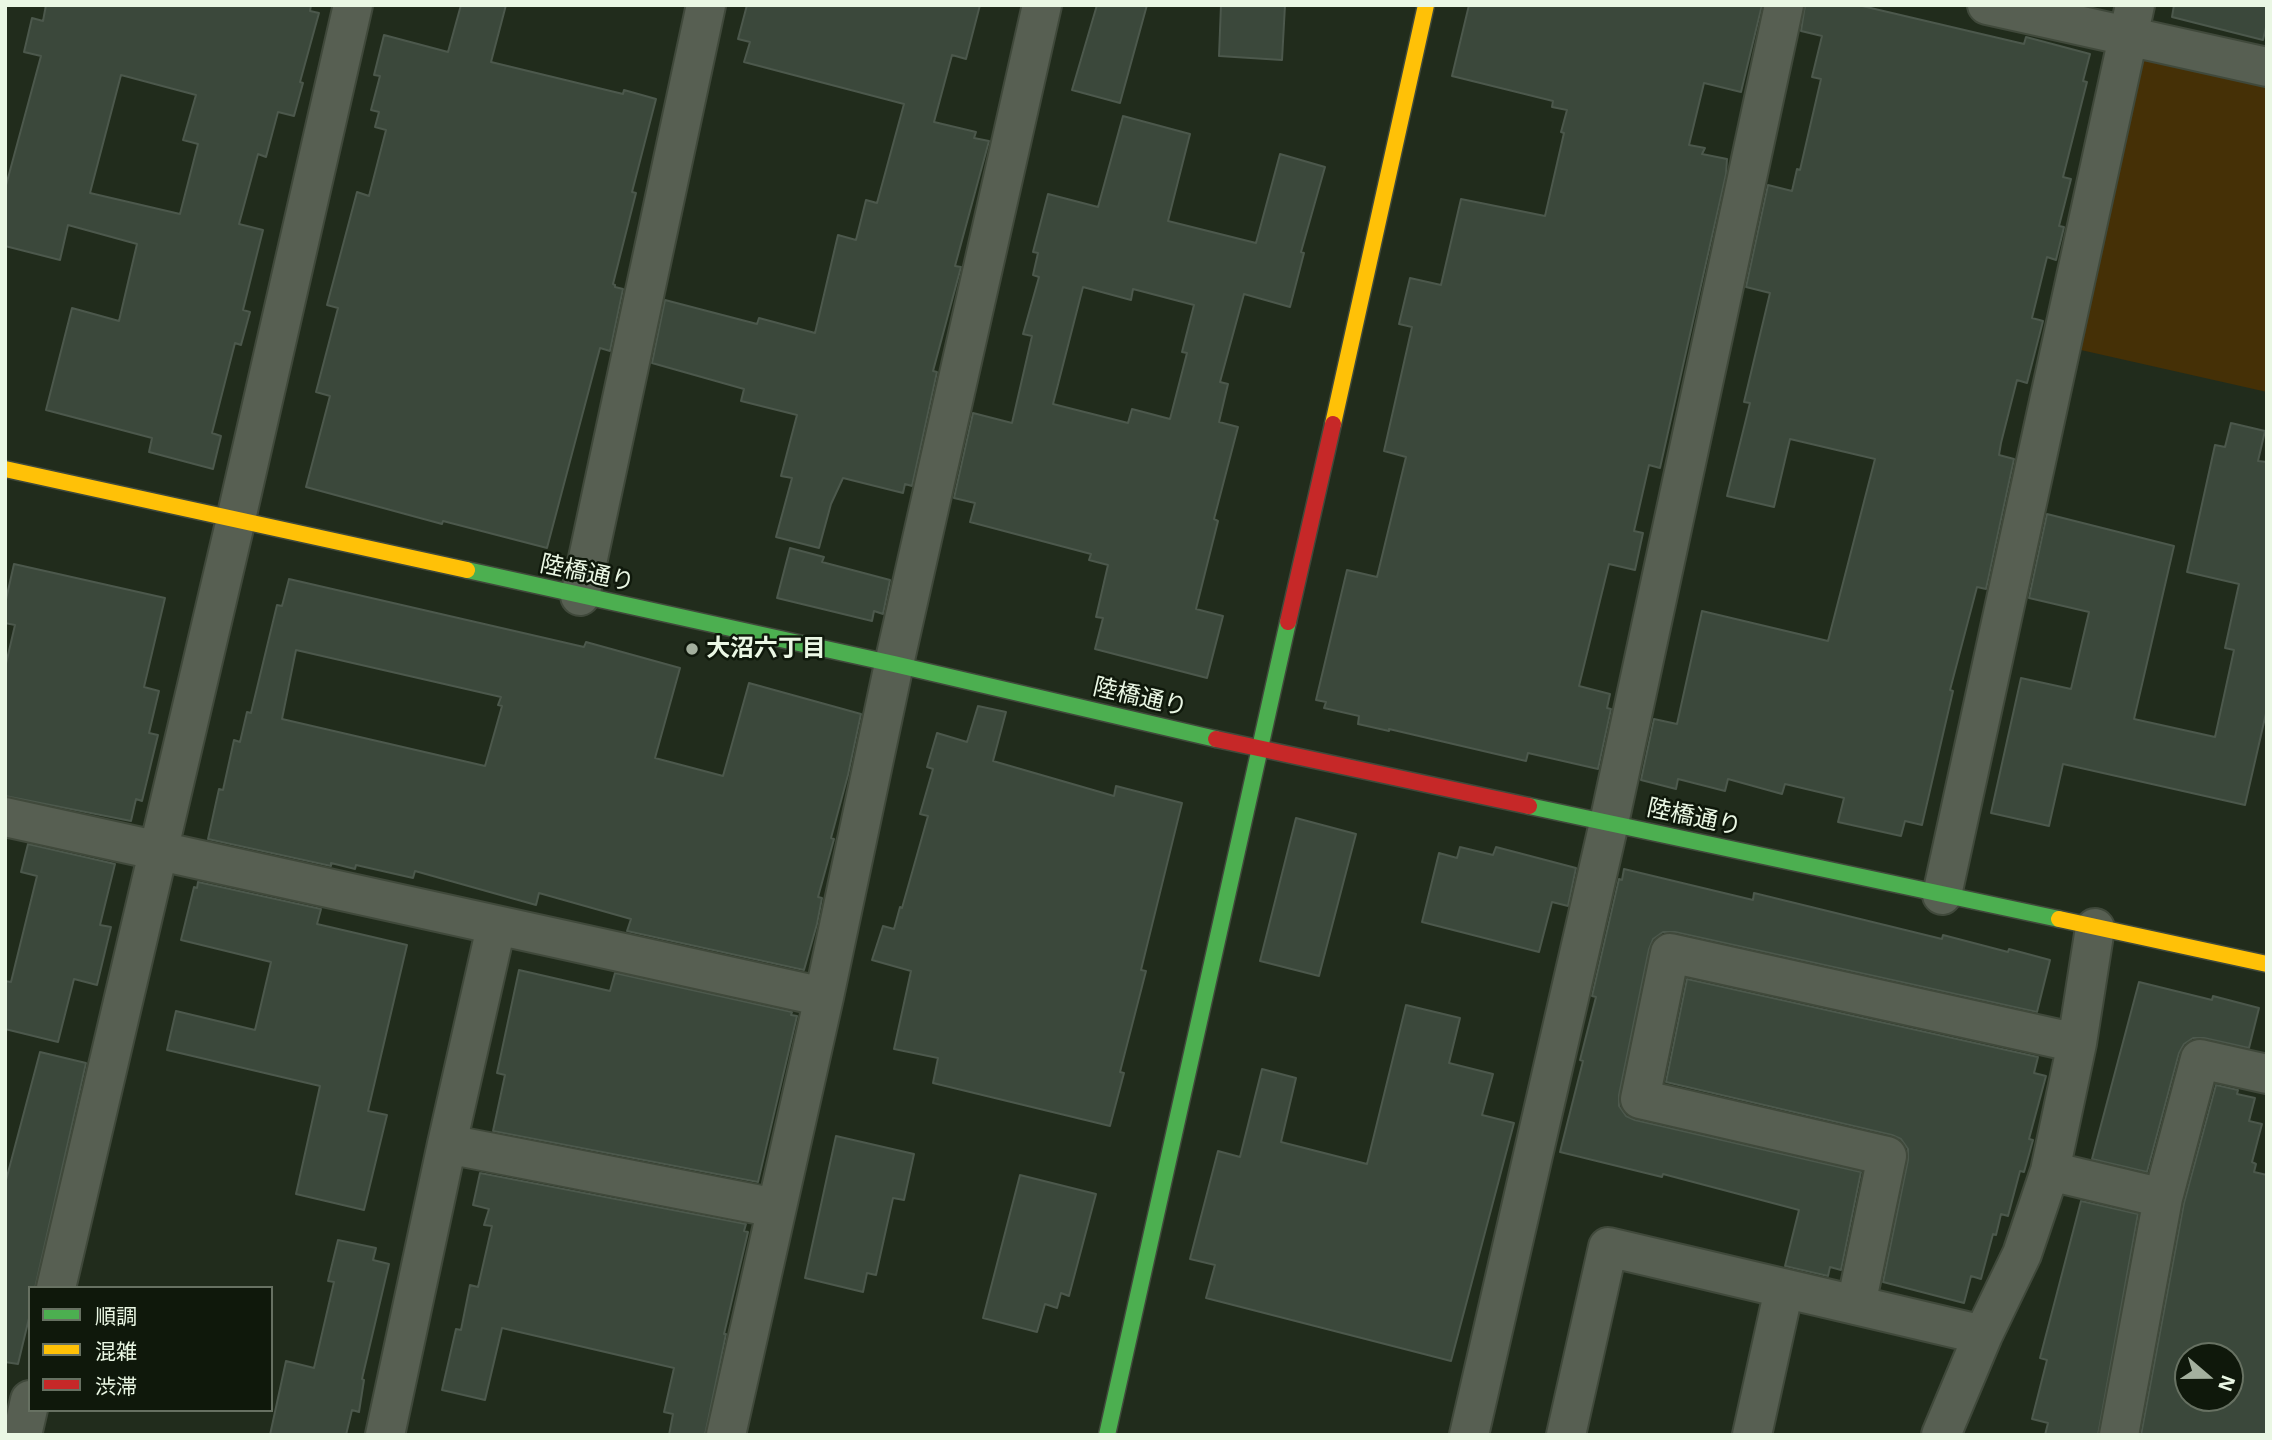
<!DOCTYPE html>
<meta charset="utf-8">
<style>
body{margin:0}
#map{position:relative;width:2272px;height:1440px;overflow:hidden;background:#212c1c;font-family:"Noto Sans","Noto Sans JP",sans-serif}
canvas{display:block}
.frame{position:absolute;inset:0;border:7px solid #eaf7e4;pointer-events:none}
.legend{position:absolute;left:28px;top:1286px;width:245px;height:126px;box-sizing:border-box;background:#0f180b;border:2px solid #677162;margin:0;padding:9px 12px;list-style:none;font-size:21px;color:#eaf7e4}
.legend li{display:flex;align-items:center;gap:14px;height:35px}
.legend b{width:35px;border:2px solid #677162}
.north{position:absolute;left:2174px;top:1342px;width:70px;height:70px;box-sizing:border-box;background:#0f180b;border:2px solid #677162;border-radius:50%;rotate:110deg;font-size:19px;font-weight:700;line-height:28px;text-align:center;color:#eaf7e4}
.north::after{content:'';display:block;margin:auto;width:24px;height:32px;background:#a4b09e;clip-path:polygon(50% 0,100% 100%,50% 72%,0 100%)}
</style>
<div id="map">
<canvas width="2272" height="1440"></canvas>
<div class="frame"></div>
<ul class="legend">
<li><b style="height:9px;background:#4caf50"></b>順調</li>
<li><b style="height:9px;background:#ffc107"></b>混雑</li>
<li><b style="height:9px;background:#c62828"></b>渋滞</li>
</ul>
<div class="north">N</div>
</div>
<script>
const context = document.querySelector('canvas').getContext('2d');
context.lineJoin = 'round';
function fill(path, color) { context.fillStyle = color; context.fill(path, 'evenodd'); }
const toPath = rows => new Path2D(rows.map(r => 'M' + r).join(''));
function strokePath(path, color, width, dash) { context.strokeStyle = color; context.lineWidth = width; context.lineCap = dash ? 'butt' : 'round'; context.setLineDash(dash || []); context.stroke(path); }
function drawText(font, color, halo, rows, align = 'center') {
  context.font = font + ' "Noto Sans","Noto Sans JP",sans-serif'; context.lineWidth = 5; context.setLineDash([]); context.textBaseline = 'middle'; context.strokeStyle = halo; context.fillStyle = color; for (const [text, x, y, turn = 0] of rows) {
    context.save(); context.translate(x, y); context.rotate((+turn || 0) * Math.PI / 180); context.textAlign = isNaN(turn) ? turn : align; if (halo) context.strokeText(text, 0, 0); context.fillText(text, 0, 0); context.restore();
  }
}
const green = toPath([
 [2137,53,2267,83,2267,392,2072,348]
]);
const building = toPath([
 [46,5,311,5,310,11,319,13,300,82,303,83,294,116,278,112,266,157,258,154,239,224,263,230,243,310,250,312,241,345,235,343,212,433,221,436,213,469,149,452,152,438,46,410,72,308,119,321,137,244,68,225,60,260,5,246,5,189,41,56,24,52,32,18,43,21,46,5],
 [121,75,196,95,183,140,198,144,180,214,90,193,121,75],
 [461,5,506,5,491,62,623,94,624,90,656,99,632,192,636,193,613,284,615,285,615,287,623,289,610,351,600,348,547,548,443,521,442,524,306,487,330,396,316,392,338,308,327,305,357,192,369,196,386,130,375,127,379,112,371,110,380,76,374,75,384,35,448,52,461,5],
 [747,5,980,5,966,59,952,55,934,122,976,132,974,138,989,141,955,266,961,267,933,371,937,372,912,486,905,484,903,493,843,478,831,504,819,548,776,537,792,478,781,476,797,415,741,401,744,389,652,363,665,300,757,324,759,318,815,333,838,235,856,240,866,200,877,203,904,104,744,62,750,42,738,39,747,5],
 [1097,5,1147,5,1120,103,1072,90,1097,5],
 [1221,5,1285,5,1282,60,1219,56,1221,5],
 [1469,5,1762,5,1741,92,1704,83,1689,145,1705,148,1702,154,1727,159,1726,174,1660,468,1649,465,1634,531,1643,533,1635,570,1609,564,1579,686,1610,694,1607,708,1611,709,1598,769,1528,753,1526,761,1389,729,1389,731,1358,724,1359,716,1324,708,1326,702,1316,700,1347,570,1377,577,1406,457,1384,451,1412,327,1399,324,1410,278,1441,285,1461,199,1545,216,1564,133,1561,132,1567,110,1552,107,1553,101,1452,76,1469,5],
 [1805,5,1858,5,2024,44,2026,37,2090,54,2083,81,2087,82,2063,177,2071,179,2059,226,2064,227,2056,260,2047,257,2032,318,2043,321,2027,383,2017,380,2001,443,1999,455,2014,459,1986,589,1977,587,1950,690,1953,691,1922,825,1905,821,1901,836,1838,822,1844,798,1785,784,1782,794,1728,779,1725,791,1678,779,1676,789,1641,780,1654,719,1677,724,1702,611,1828,641,1875,459,1790,439,1774,507,1727,496,1750,403,1744,402,1770,293,1746,287,1768,185,1792,191,1797,169,1800,170,1821,79,1812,77,1822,36,1801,31,1805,5],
 [2174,5,2267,5,2267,23,2263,40,2172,17,2174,5],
 [1123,116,1190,134,1168,221,1256,243,1280,154,1325,167,1301,252,1304,253,1290,307,1244,294,1220,382,1228,384,1219,422,1238,427,1214,519,1218,521,1196,609,1223,616,1207,678,1095,649,1103,618,1096,617,1108,565,1089,560,1091,554,970,522,975,503,954,498,973,413,1012,423,1032,336,1023,334,1039,277,1033,275,1038,253,1033,252,1048,194,1098,207,1123,116],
 [1083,287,1131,300,1133,289,1194,305,1182,352,1187,353,1170,419,1132,409,1128,423,1053,404,1083,287],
 [2231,423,2265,431,2258,461,2267,462,2267,709,2245,805,2063,764,2049,826,1991,813,2021,678,2071,689,2089,612,2029,598,2047,514,2174,546,2134,719,2215,737,2234,650,2225,648,2239,584,2187,572,2215,445,2225,447,2231,423],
 [790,548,824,557,822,562,890,580,883,614,874,611,872,621,777,598,790,548],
 [14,564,165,598,144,687,159,691,149,733,158,735,142,801,136,799,131,821,5,796,5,668,15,625,5,623,5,604,14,564],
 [289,579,584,647,586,642,680,668,655,758,723,776,749,683,861,714,848,775,831,838,834,839,818,897,822,898,817,924,804,970,627,931,631,919,539,893,536,905,415,871,413,878,356,865,355,869,331,863,331,866,208,839,219,789,223,790,234,740,240,742,247,712,251,713,277,605,282,606,289,579],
 [296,650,501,697,498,705,502,706,485,766,282,719,296,650],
 [978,706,1006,712,993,761,1114,796,1116,786,1182,803,1141,970,1146,971,1120,1072,1124,1073,1110,1126,933,1083,938,1058,894,1049,911,971,872,960,883,926,894,929,900,907,902,908,928,816,920,814,933,769,927,767,937,733,967,742,978,706],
 [1296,818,1356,834,1319,976,1260,961,1296,818],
 [28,844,115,864,100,925,111,927,97,985,74,979,58,1042,5,1029,5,981,11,982,37,876,21,872,28,844],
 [1460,847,1493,855,1496,847,1576,868,1568,906,1552,902,1539,952,1422,922,1439,853,1457,858,1460,847],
 [1624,869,1753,900,1754,893,1942,939,1943,935,2008,952,2009,949,2050,960,2037,1012,1675,932,1663,932,1653,939,1649,949,1619,1095,1619,1106,1626,1116,1635,1120,1861,1172,1841,1270,1830,1267,1828,1276,1785,1266,1799,1210,1663,1174,1662,1177,1560,1152,1583,1061,1580,1060,1596,997,1592,996,1619,879,1622,880,1624,869],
 [198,882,321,909,317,924,407,945,368,1111,387,1115,364,1210,296,1194,320,1086,167,1050,176,1011,255,1030,271,962,181,940,194,887,197,888,198,882],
 [519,970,610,991,615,973,792,1012,791,1015,797,1016,758,1182,493,1131,505,1075,497,1073,519,970],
 [1687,979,2038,1057,2034,1073,2046,1076,2029,1139,2033,1140,2024,1172,2020,1171,2008,1216,2001,1214,1996,1235,1993,1234,1981,1279,1971,1276,1964,1303,1883,1282,1908,1160,1908,1149,1901,1139,1892,1135,1666,1082,1687,979],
 [2139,982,2212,1000,2213,996,2259,1008,2249,1048,2204,1038,2193,1038,2184,1044,2179,1053,2147,1172,2092,1159,2139,982],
 [1406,1005,1460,1018,1449,1063,1493,1074,1482,1115,1514,1123,1451,1361,1206,1298,1215,1265,1190,1259,1218,1151,1240,1157,1262,1069,1296,1078,1281,1142,1367,1164,1406,1005],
 [40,1052,86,1063,35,1288,30,1288,30,1314,18,1364,5,1362,5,1184,40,1052],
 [2216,1085,2238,1090,2237,1094,2255,1098,2249,1121,2262,1124,2252,1162,2256,1164,2254,1172,2267,1175,2267,1435,2141,1435,2184,1203,2216,1085],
 [2188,1356,2230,1356,2230,1398,2188,1398,2188,1356],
 [836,1136,914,1154,904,1200,893,1198,876,1275,867,1273,863,1292,805,1278,836,1136],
 [480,1173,746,1224,744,1231,748,1232,724,1334,726,1334,705,1435,669,1435,673,1414,664,1412,674,1368,502,1328,485,1400,442,1390,456,1329,461,1330,470,1285,478,1287,492,1226,484,1225,489,1209,473,1205,480,1173],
 [1020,1175,1096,1194,1069,1296,1061,1293,1057,1308,1045,1304,1037,1332,983,1318,1020,1175],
 [2081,1201,2138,1214,2098,1435,2045,1435,2048,1423,2032,1419,2047,1360,2040,1358,2081,1201],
 [338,1240,376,1248,373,1260,389,1264,362,1379,364,1380,359,1412,352,1410,346,1435,270,1435,286,1361,314,1368,334,1282,328,1281,338,1240]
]);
const street = toPath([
 [1987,5,2267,67],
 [580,596,706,5],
 [5,817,824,997],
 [1942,895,2135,5],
 [447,1144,776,1208],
 [2050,1171,2163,1198],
 [56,1288,236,519,353,5],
 [1856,1305,1887,1156,1640,1099,1670,953,2077,1043],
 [22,1435,30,1400],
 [385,1435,447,1144,496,927],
 [726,1435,824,997,894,664,1042,5],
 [1469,1435,1609,823,1784,5],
 [1566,1435,1608,1247,1983,1335],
 [1752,1435,1784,1289],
 [1941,1435,1983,1335,2022,1254,2050,1171,2077,1043,2095,928],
 [2119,1435,2163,1198,2200,1059,2267,1074]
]);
const fast = toPath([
 [467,570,894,664,1216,739],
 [1529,806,2059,919],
 [1107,1435,1288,622]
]);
const slow = toPath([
 [1333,424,1426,5],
 [5,469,467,570],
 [2059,919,2267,964]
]);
const jam = toPath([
 [1288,622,1333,424],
 [1216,739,1529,806]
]);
const markers = [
 [692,649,7,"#a4b09e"]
];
const streetNames = [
 ["陸橋通り",587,574,12],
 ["陸橋通り",1140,698,13],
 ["陸橋通り",1694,818,12]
];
const poiNames = [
 ["大沼六丁目",706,649]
];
fill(green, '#453006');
fill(building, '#3b483b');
strokePath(building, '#4c584c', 2);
strokePath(street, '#40493b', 42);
strokePath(fast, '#40493b', 19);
strokePath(slow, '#40493b', 19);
strokePath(jam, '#40493b', 19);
strokePath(street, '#575f52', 38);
strokePath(fast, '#4caf50', 16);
strokePath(slow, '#ffc107', 16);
strokePath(jam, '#c62828', 16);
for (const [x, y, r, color] of markers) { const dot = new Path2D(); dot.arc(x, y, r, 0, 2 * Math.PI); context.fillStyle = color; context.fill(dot); strokePath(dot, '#0f180b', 2.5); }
drawText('24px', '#eaf7e4', '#0f180b', streetNames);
drawText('bold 24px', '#eaf7e4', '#0f180b', poiNames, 'left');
</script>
